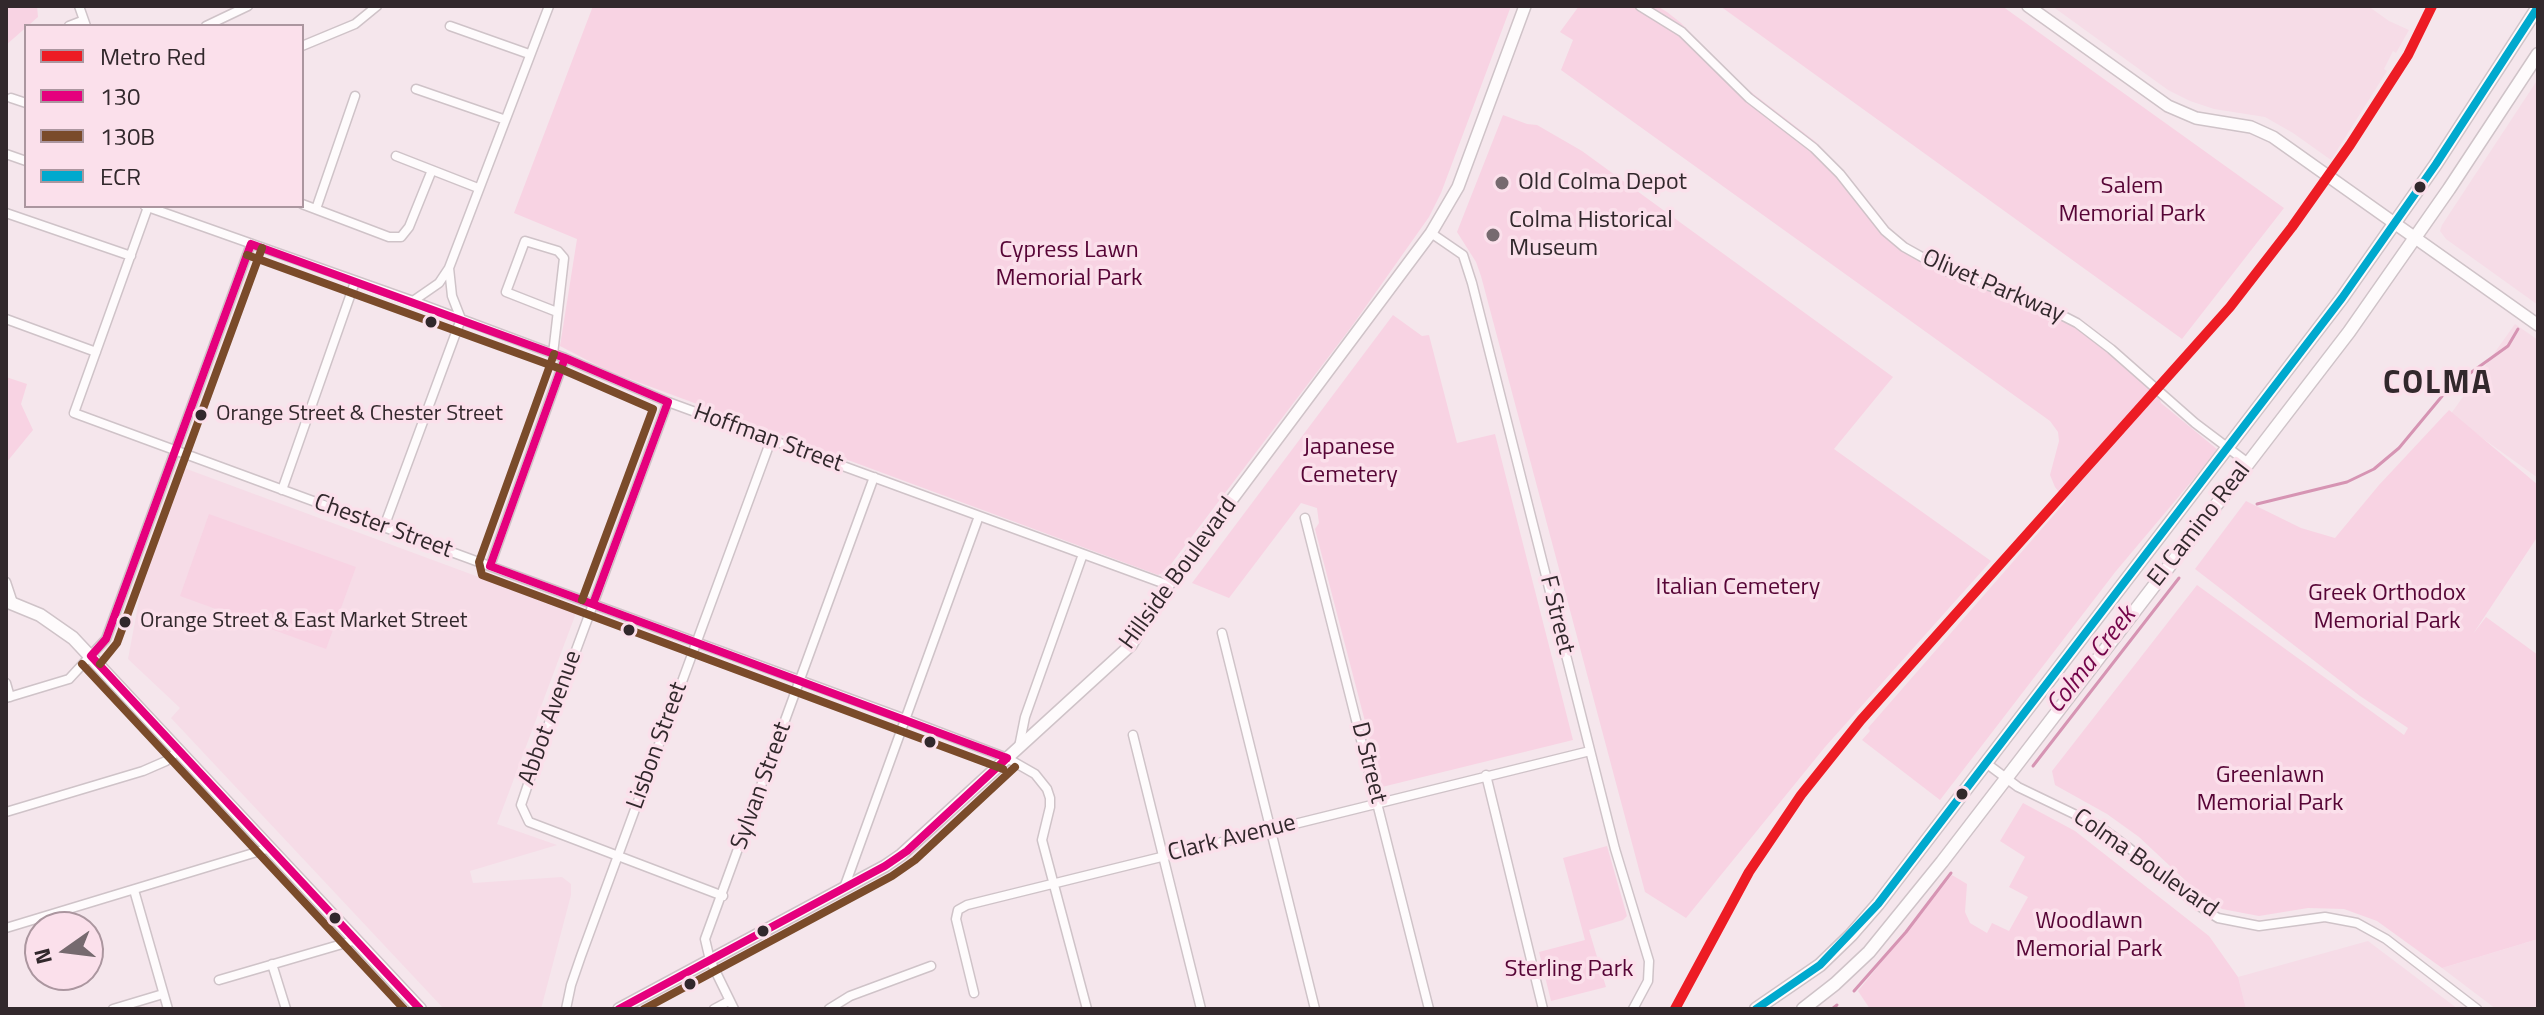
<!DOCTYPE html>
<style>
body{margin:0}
#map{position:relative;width:2544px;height:1015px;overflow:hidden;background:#f5e6ec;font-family:"Titillium Web",sans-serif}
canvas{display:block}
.frame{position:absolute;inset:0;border:8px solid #32282c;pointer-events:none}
.legend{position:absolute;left:24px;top:24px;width:280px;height:184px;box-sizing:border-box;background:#fbe0eb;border:2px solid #ab969f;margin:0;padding:10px 14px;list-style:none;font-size:24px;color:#32282c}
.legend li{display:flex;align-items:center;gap:16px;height:40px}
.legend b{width:40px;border:2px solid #ab969f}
.north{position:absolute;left:24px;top:911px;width:80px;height:80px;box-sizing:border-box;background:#fbe0eb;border:2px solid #ab969f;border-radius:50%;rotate:256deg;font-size:22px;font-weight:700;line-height:32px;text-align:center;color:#32282c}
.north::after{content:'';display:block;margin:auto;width:28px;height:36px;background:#766a6f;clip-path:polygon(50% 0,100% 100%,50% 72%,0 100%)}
</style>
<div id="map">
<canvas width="2544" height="1015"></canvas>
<div class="frame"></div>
<ul class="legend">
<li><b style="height:10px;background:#ed1c24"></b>Metro Red</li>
<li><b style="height:10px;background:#e5007d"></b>130</li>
<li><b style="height:10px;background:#7a4b2a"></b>130B</li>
<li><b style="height:10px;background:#00a9ce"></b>ECR</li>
</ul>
<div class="north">N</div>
</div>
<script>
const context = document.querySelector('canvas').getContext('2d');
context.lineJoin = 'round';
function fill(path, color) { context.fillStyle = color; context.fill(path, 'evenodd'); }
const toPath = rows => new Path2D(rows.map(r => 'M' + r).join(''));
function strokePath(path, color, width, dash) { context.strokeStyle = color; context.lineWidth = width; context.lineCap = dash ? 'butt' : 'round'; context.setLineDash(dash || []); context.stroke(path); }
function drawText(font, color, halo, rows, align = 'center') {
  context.font = font + ' "Titillium Web",sans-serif'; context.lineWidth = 7; context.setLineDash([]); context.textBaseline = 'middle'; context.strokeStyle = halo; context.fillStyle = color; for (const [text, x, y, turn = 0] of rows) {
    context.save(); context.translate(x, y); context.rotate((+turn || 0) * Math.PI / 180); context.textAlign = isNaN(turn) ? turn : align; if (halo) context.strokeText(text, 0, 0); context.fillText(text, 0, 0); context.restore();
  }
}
const built = toPath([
 [2052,6,2368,6,2389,21,2409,30,2396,53,2393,51,2384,69,2387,71,2331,160,2293,133,2265,117,2214,109,2190,101,2168,90],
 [2538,79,2538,305,2446,239,2440,231,2442,225],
 [2515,324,2538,340,2538,478,2450,415],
 [184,468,576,613,497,824,557,845,470,871,473,883,562,877,571,884,571,895,541,1009,444,1009,171,718,180,708,128,659,144,573],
 [2538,939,2538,1009,2496,1009,2442,968],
 [2368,941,2458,1009,2246,1009,2238,977]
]);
const green = toPath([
 [6,6,37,6,38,17,6,45],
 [593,6,1511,6,1441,193,1429,217,1352,326,1165,572,1158,575,608,371,560,346,577,239,514,213],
 [1579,6,1657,6,1667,12,1681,23,1738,82,1816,142,1833,160,1876,219,1912,251,2079,325,2145,381,2149,390,2158,394,2161,403,2218,450,2116,571,1940,800,1862,740,1870,731,1868,728,2066,501,2055,487,2050,475,2059,441,2058,432,2050,421,1561,70,1573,40,1560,32],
 [1720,6,2002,6,2284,208,2182,339],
 [1503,115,1527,124,1537,125,1582,151,1893,377,1834,449,1991,561,1825,747,1686,918,1645,892,1481,276,1476,262,1457,232],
 [1393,315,1422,336,1429,335,1457,443,1495,434,1573,740,1382,787,1315,529,1319,523,1317,508,1301,503,1229,598,1192,583],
 [6,377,27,384,21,404,33,430,6,463],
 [2449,410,2538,485,2538,536,2473,634,2486,617,2538,655,2538,939,2442,968,2377,921,2344,909,2308,908,2259,916,2222,909,2202,896,2139,837,2107,814,2055,785,2052,771,2197,585,2404,735,2408,728,2360,696,2195,569,2246,501,2301,528,2335,538,2379,485],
 [209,514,356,567,326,649,180,596],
 [2023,803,2075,831,2209,936,2238,977,2246,1009,1870,1009,1858,991,1952,875,1967,884,1965,912,1970,923,1987,933,1992,923,2009,931,2028,897,2009,887,2025,857,2000,841],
 [1607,846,1627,916,1623,920,1589,930,1606,987,1551,1001,1539,952,1585,940,1563,858]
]);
const stream = toPath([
 [2257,504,2347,482,2374,469,2399,448,2448,389,2508,346,2518,329],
 [2033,766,2179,578],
 [1854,991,1906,932,1951,873],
 [1832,1009,1837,1005]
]);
const street = toPath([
 [79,6,86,26],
 [1640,6,1682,32,1749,98,1814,148,1840,174,1885,231,1904,247,1947,271,2038,303,2077,323,2111,349,2195,423,2248,463],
 [69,26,82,21],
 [206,26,248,6],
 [450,26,529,54],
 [302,46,355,24,377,6],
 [416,89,503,119],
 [11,98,26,103],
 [6,154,26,161],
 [396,156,478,188],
 [302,204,389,237,401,237,409,227,432,170],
 [145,206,413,301,565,358,668,402,1168,585],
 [148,207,74,413,905,719,1007,758,1035,774,1047,789,1050,798,1050,807,1042,840,1087,1009],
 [316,209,355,96],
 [6,213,131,256],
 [1431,233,1463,255,1472,283,1615,849,1649,961,1648,981,1633,1009],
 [413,301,439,283,449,268,549,6],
 [6,319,96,352],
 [553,354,564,258,558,251,525,241,506,292,557,312],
 [668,402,545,734,521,805,529,822,723,896],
 [282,490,355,282],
 [1305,518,1429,1009],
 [384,527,461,319,452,296,449,268],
 [490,566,565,358],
 [6,582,13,603],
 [1222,633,1315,1009],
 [6,683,10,697],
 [6,698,69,679,106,639,251,244],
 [1133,735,1201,1009],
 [1019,747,1025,717,1083,554],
 [1986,763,2018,787,2099,826,2129,848,2196,904,2218,918,2259,926,2325,917,2357,923,2386,939,2477,1009],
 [1486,775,1543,1009],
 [6,812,143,771,166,761,179,750],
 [844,888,979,516],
 [134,890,168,1009],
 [6,928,270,848],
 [272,964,286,1009],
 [219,980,356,940],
 [974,993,956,919,958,910,967,905,1590,751],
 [113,1009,163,994],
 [566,1009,571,985,581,956,771,440],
 [714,1009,729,1001],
 [734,1009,710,960,705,939,874,477],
 [829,1009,850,996,931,966]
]);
const secondary = toPath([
 [2028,6,2168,106,2196,118,2251,127,2273,137,2538,325],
 [619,1009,885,866,901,855,1131,645,1168,585,1431,233,1458,187,1525,6]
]);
const primary = toPath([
 [6,601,40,615,73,638,420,1009],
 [1756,1009,1820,965,1851,935,1878,904,2342,298,2436,164,2538,7],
 [1803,1009,1835,984,1869,952,1942,862,2349,332,2449,189,2538,54]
]);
const bus1 = toPath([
 [251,244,565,358,668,402,593,604],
 [565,358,490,566,1007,758],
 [91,656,420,1009],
 [91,656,106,639,251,244],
 [619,1009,885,866,907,851,1007,758]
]);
const bus2 = toPath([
 [247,255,561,369,653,409,582,600],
 [554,354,479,562,482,575,1003,769],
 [82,664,404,1009],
 [100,664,117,643,262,248],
 [644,1009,892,876,915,860,1015,767]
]);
const bus3 = toPath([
 [1756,1009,1820,965,1878,904,2342,298,2436,164,2538,7]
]);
const metro1 = toPath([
 [1675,1009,1749,872,1801,795,1861,720,2230,307,2292,227,2350,145,2408,55,2432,6]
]);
const markers = [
 [1502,183,8,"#766a6f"],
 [2420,187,7,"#32282c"],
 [1493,235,8,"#766a6f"],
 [431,322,7,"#32282c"],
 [201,415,7,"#32282c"],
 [125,622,7,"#32282c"],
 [629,630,7,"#32282c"],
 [930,742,7,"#32282c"],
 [1962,794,7,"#32282c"],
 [335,918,7,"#32282c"],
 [763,931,7,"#32282c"],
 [690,984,7,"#32282c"]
];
const busNames = [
 ["Orange Street & Chester Street",216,415],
 ["Orange Street & East Market Street",140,622]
];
const poiNames = [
 ["Old Colma Depot",1518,183],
 ["Colma Historical",1509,221],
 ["Museum",1509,249]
];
const parkNames = [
 ["Salem",2132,187],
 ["Memorial Park",2132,215],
 ["Cypress Lawn",1069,251],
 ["Memorial Park",1069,279],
 ["Japanese",1349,448],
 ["Cemetery",1349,476],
 ["Italian Cemetery",1738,588],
 ["Greek Orthodox",2387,594],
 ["Memorial Park",2387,622],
 ["Greenlawn",2270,776],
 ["Memorial Park",2270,804],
 ["Woodlawn",2089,922],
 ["Memorial Park",2089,950],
 ["Sterling Park",1569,970]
];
const streetNames = [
 ["Olivet Parkway",1993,287,23],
 ["Hoffman Street",768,439,20],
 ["El Camino Real",2200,525,-52],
 ["Chester Street",383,527,20],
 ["Hillside Boulevard",1179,574,-54],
 ["F Street",1556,615,76],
 ["Abbot Avenue",551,718,-70],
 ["Lisbon Street",658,746,-70],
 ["D Street",1368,763,76],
 ["Sylvan Street",762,786,-70],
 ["Clark Avenue",1232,839,-14],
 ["Colma Boulevard",2145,864,35]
];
const waterNames = [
 ["Colma Creek",2092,661,-52]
];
const districtNames = [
 ["COLMA",2438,385]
];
fill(built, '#f6dce7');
fill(green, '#f8d3e3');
strokePath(stream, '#d694b3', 3);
strokePath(street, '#cfc3c8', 11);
strokePath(secondary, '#cfc3c8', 14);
strokePath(primary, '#cfc3c8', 15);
strokePath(street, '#fefbfc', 8);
strokePath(secondary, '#fefbfc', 11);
strokePath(primary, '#fefbfc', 12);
strokePath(bus1, '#e5007d', 8);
strokePath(bus2, '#7a4b2a', 8);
strokePath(bus3, '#00a9ce', 8);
strokePath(metro1, '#ed1c24', 10);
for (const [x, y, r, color] of markers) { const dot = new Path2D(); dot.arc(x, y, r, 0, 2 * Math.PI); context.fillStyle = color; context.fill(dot); strokePath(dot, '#fbe0eb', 3); }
drawText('22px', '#32282c', '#fbe0eb', busNames, 'left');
drawText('24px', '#32282c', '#fbe0eb', poiNames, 'left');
drawText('24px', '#570536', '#fbe0eb', parkNames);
drawText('24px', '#32282c', '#fbe0eb', streetNames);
drawText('italic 26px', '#74054a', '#fbe0eb', waterNames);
context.letterSpacing = '2px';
drawText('bold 32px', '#32282c', '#fbe0eb', districtNames);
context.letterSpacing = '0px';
</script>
